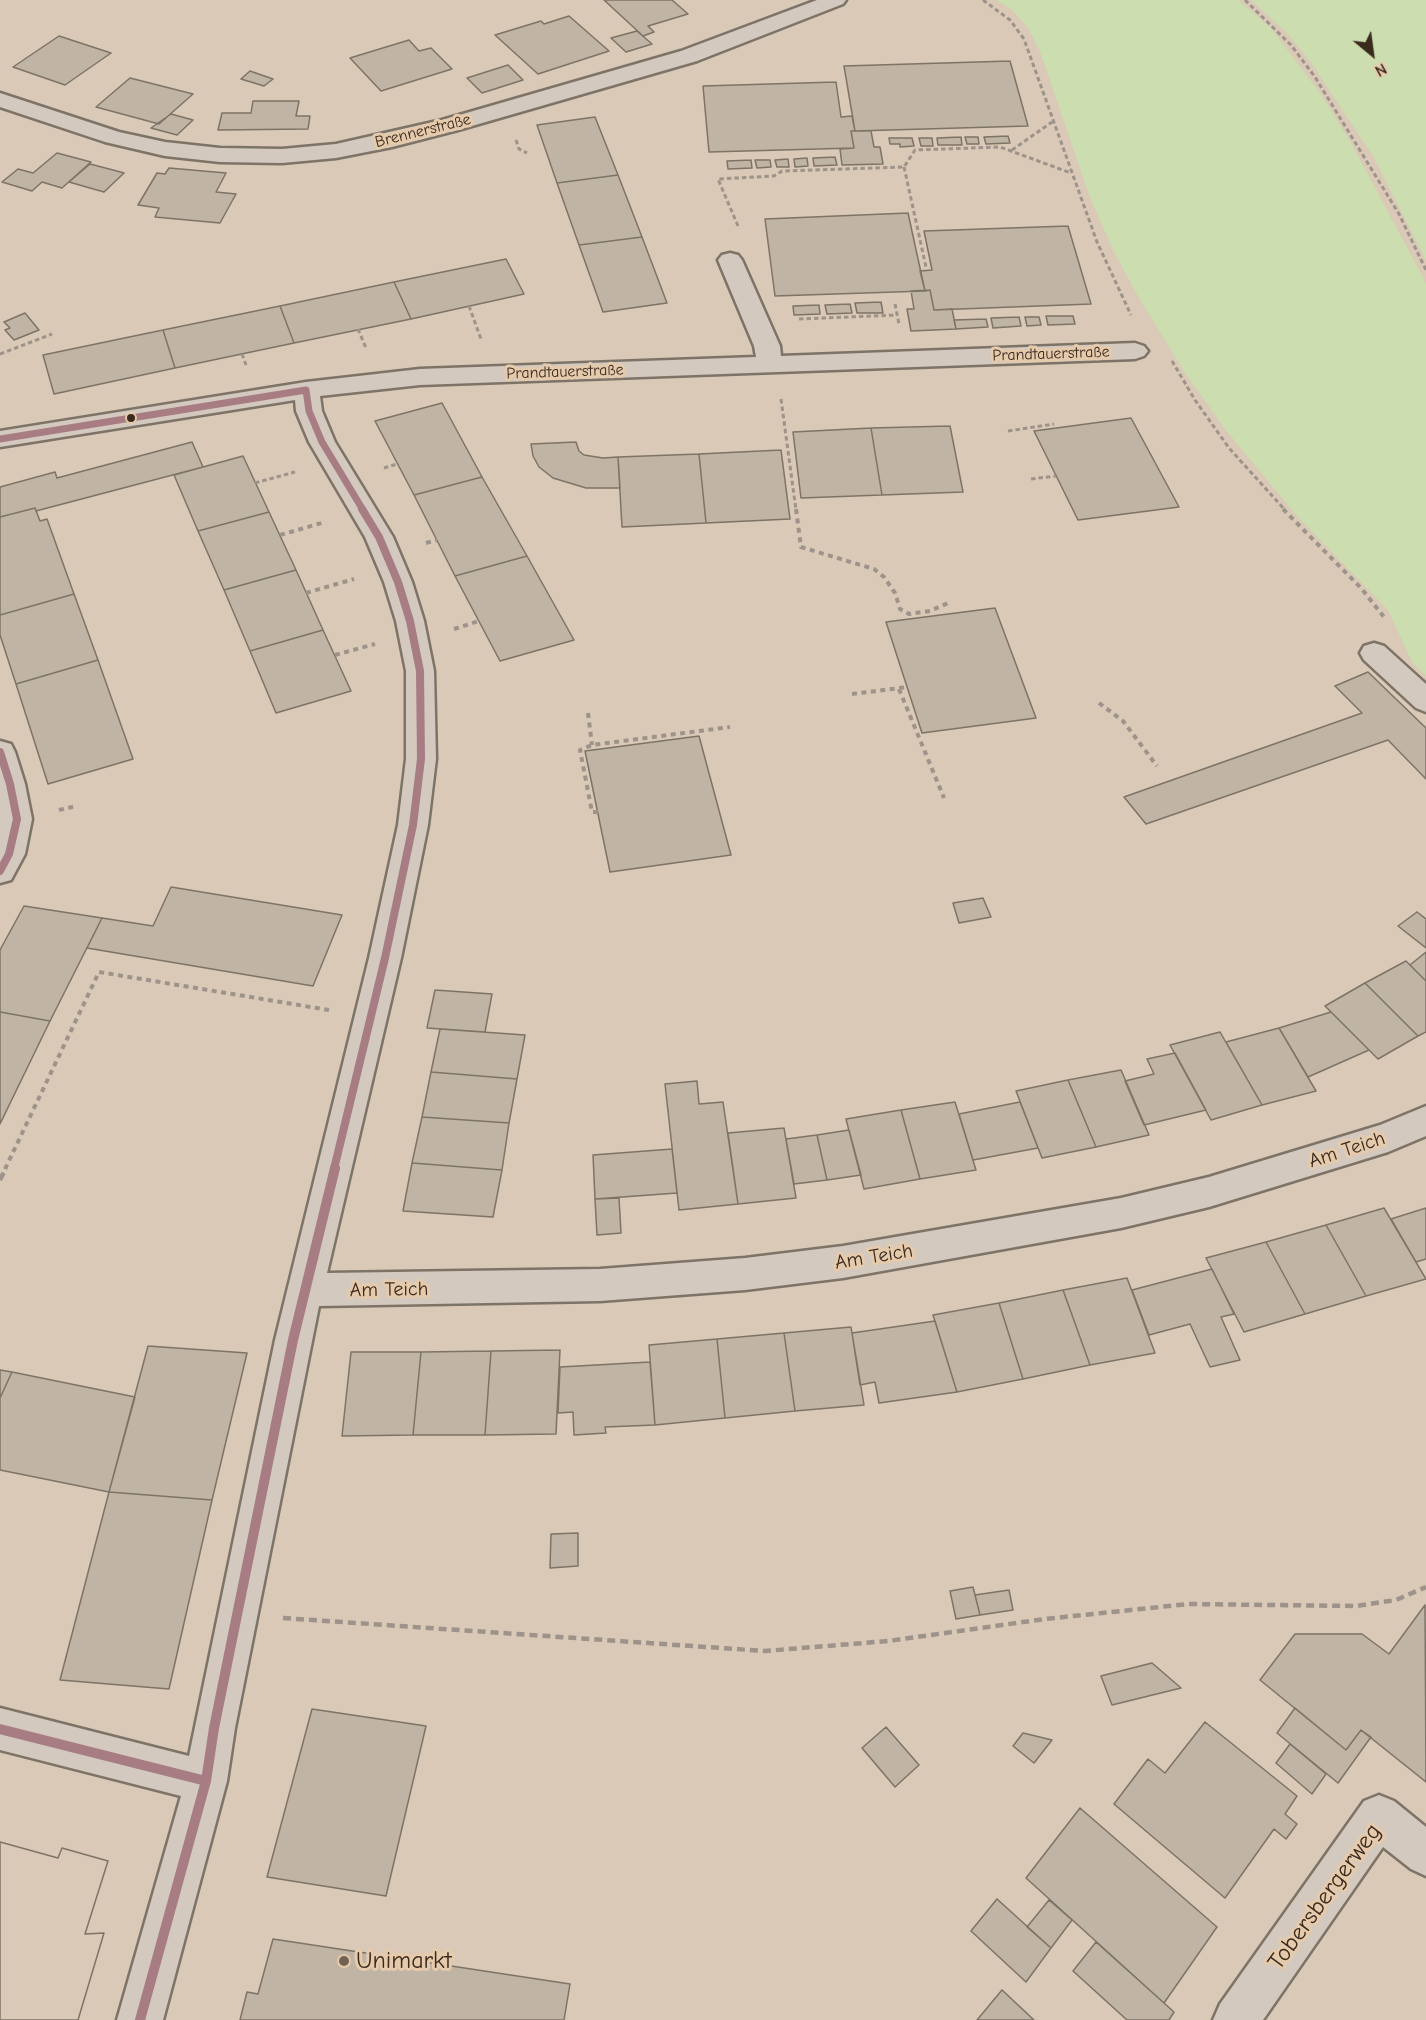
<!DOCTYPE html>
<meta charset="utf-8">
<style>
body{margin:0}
#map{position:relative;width:1426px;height:2020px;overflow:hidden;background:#d9c9b6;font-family:"Comic Neue",sans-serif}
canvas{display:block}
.north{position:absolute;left:1342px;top:24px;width:60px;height:60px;-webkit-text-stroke:4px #e5caac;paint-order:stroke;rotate:151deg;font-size:16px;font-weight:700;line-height:24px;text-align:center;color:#3b2a1e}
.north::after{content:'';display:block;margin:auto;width:21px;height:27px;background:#3b2a1e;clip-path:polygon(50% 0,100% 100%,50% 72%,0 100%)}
</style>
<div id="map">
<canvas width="1426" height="2020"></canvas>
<div class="north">N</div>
</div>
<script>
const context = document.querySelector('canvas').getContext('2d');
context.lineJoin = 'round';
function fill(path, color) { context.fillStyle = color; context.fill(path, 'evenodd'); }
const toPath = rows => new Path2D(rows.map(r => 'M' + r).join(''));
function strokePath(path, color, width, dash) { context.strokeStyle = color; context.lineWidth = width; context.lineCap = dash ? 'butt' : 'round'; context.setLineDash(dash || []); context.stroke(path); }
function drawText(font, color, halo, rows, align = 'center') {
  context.font = font + ' "Comic Neue",sans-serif'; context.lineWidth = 6; context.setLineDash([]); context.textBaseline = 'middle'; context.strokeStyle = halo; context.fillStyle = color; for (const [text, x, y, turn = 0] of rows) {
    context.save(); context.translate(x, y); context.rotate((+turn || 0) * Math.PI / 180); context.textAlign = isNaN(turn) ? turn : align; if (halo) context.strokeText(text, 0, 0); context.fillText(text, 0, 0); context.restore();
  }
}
const green = toPath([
 [996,0,1238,0,1271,28,1320,93,1350,141,1426,283,1426,676,1412,662,1388,610,1297,516,1225,429,1185,373,1136,293,1115,254,1091,200,1039,49,1028,28,1012,10],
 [1251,0,1426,0,1426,260,1373,156,1310,61,1287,33]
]);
const building = toPath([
 [604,0,672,0,688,14,648,26,654,32,643,36,604,0],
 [569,16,609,51,538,74,495,35,541,21,544,24,569,16],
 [637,31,652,44,626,52,611,38,637,31],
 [59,36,111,53,65,85,13,67,59,36],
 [409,40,419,51,431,48,452,69,381,91,350,58,409,40],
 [1010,61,1028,126,855,131,844,66,1010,61],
 [508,65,523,80,482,93,467,78,508,65],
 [250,71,273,79,264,86,241,79,250,71],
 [130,78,193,94,159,124,96,107,130,78],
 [836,82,841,117,852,116,855,131,851,131,854,148,709,152,703,86,836,82],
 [253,101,299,101,296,116,310,116,308,129,218,130,222,113,251,113,253,101],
 [171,114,193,120,177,135,151,128,171,114],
 [595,117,618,175,557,183,537,125,595,117],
 [851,131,871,131,874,147,880,147,883,164,842,165,840,149,854,148,851,131],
 [1008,136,1010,143,986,144,984,137,1008,136],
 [961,137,962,145,938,145,937,138,961,137],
 [965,137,978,137,979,144,967,144,965,137],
 [889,138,912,138,914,146,900,147,900,144,890,144,889,138],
 [919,138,932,138,933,146,921,146,919,138],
 [57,153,91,162,62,188,42,182,32,191,2,182,18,169,33,173,57,153],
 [835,157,837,165,814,166,813,158,835,157],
 [807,158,808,166,795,167,794,159,807,158],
 [788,159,789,167,777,167,775,160,788,159],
 [751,160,752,168,728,169,727,161,751,160],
 [755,160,770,160,771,167,757,168,755,160],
 [90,164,113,170,124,173,104,192,69,182,90,164],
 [169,168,226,173,216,192,236,194,220,223,155,217,159,208,138,205,157,173,165,174,169,168],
 [618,175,642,237,579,245,557,183,618,175],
 [908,213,925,291,775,296,765,219,908,213],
 [1068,226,1091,304,934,310,930,290,925,291,920,271,932,270,924,231,1068,226],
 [642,237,667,303,603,312,579,245,642,237],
 [506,259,524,294,411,319,394,282,506,259],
 [394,282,411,319,294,343,280,306,394,282],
 [930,290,934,310,952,309,956,329,911,331,907,309,914,309,911,291,930,290],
 [881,302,883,313,857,313,855,303,881,302],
 [850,304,852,313,827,314,825,305,850,304],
 [819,305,820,314,794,315,793,306,819,305],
 [280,306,294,343,175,368,163,330,280,306],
 [25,313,39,330,14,340,5,330,10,328,4,322,25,313],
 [1046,316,1073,316,1075,324,1048,325,1046,316],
 [1019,317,1021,326,993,328,991,318,1019,317],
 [1025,317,1039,317,1041,325,1027,326,1025,317],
 [986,319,988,327,956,329,954,320,986,319],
 [163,330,175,368,54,394,43,355,163,330],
 [442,403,482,477,414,495,375,421,442,403],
 [1131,418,1179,507,1078,520,1034,431,1131,418],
 [950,426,963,492,882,495,871,428,950,426],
 [871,428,882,495,801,498,793,432,871,428],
 [192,442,203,467,36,511,35,508,0,517,0,487,55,472,57,478,192,442],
 [576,442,579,451,584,455,603,458,618,457,620,488,586,488,553,478,539,467,533,456,531,444,576,442],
 [781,450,790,519,706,523,699,454,781,450],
 [699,454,706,523,622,527,618,457,699,454],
 [243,456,269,512,198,531,174,475,243,456],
 [482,477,527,556,455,576,414,495,482,477],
 [35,508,40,521,47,519,74,594,0,615,0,517,35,508],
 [269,512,296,570,224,590,198,531,269,512],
 [527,556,574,640,500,661,455,576,527,556],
 [296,570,323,630,250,651,224,590,296,570],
 [74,594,98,660,16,684,0,635,0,615,74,594],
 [995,608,1036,718,922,733,886,622,995,608],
 [323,630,351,691,276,713,250,651,323,630],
 [98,660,133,759,48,784,16,684,98,660],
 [1368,672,1426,728,1426,779,1388,740,1146,824,1124,797,1362,713,1335,686,1368,672],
 [699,736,731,855,610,872,585,751,699,736],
 [171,887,342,915,313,986,87,948,102,918,153,926,171,887],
 [983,898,991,917,959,923,953,903,983,898],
 [24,906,102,918,50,1021,0,1012,0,950,24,906],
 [1417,912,1426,919,1426,948,1398,926,1417,912],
 [1426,952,1426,981,1410,965,1426,952],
 [1406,961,1426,981,1426,1032,1418,1036,1365,983,1406,961],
 [1365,983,1418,1036,1378,1059,1325,1006,1365,983],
 [435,990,492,994,485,1032,427,1028,435,990],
 [0,1012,50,1021,0,1124,0,1012],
 [1331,1012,1369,1050,1308,1077,1279,1028,1331,1012],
 [1279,1028,1316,1091,1262,1105,1226,1042,1279,1028],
 [440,1029,525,1035,517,1079,431,1072,440,1029],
 [1220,1032,1262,1105,1211,1120,1170,1045,1220,1032],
 [1175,1053,1206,1110,1144,1125,1125,1081,1154,1074,1147,1059,1175,1053],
 [1121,1070,1149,1135,1096,1147,1068,1080,1121,1070],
 [431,1072,517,1079,509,1123,422,1117,431,1072],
 [1068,1080,1096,1147,1042,1158,1016,1091,1068,1080],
 [697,1081,699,1104,723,1102,738,1204,679,1210,665,1084,697,1081],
 [955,1102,976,1170,920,1179,901,1110,955,1102],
 [1020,1102,1038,1148,973,1160,959,1114,1020,1102],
 [901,1110,920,1179,864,1189,846,1119,901,1110],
 [422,1117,509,1123,502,1170,412,1163,422,1117],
 [784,1128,796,1198,738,1204,728,1133,784,1128],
 [849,1130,861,1175,827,1180,817,1135,849,1130],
 [817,1135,827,1180,794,1184,786,1139,817,1135],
 [672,1149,677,1193,595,1199,593,1155,672,1149],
 [412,1163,502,1170,493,1217,403,1211,412,1163],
 [619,1198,621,1233,597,1235,595,1199,619,1198],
 [1384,1208,1426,1279,1366,1296,1326,1225,1384,1208],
 [1426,1208,1426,1259,1416,1262,1391,1219,1426,1208],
 [1326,1225,1366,1296,1305,1314,1266,1242,1326,1225],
 [1266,1242,1305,1314,1244,1332,1206,1258,1266,1242],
 [1212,1269,1234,1314,1221,1317,1240,1360,1210,1367,1190,1324,1149,1335,1132,1290,1212,1269],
 [1127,1278,1155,1353,1090,1365,1063,1290,1127,1278],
 [1063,1290,1090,1365,1023,1379,999,1303,1063,1290],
 [999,1303,1023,1379,957,1392,933,1315,999,1303],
 [935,1321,957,1392,879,1403,875,1382,860,1385,852,1333,935,1321],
 [851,1327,864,1405,795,1411,784,1333,851,1327],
 [784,1333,795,1411,725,1418,717,1339,784,1333],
 [717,1339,725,1418,655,1425,649,1345,717,1339],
 [148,1346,247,1353,212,1500,109,1492,148,1346],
 [560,1350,556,1434,485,1435,491,1351,560,1350],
 [491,1351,485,1435,413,1435,421,1352,491,1351],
 [351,1352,421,1352,413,1435,342,1436,351,1352],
 [650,1362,655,1425,605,1427,606,1433,574,1435,573,1412,558,1413,560,1367,650,1362],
 [0,1370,12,1372,0,1398,0,1370],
 [12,1372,135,1397,109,1492,0,1470,0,1398,12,1372],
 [109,1492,212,1500,169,1689,60,1680,109,1492],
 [578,1533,578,1566,550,1568,551,1534,578,1533],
 [973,1587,980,1615,956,1619,950,1591,973,1587],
 [1009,1590,1013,1610,980,1615,975,1595,1009,1590],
 [1425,1605,1426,1782,1361,1730,1346,1750,1260,1680,1295,1634,1362,1634,1389,1654,1425,1605],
 [1152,1663,1181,1688,1112,1705,1101,1676,1152,1663],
 [1295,1708,1346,1750,1361,1730,1371,1737,1338,1783,1277,1733,1295,1708],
 [312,1709,426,1726,386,1896,267,1877,312,1709],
 [1205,1722,1297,1796,1285,1814,1297,1824,1286,1839,1274,1829,1225,1898,1114,1804,1148,1759,1165,1773,1205,1722],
 [886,1727,919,1765,895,1787,862,1748,886,1727],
 [1023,1733,1052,1740,1034,1763,1013,1746,1023,1733],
 [1290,1744,1326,1774,1312,1794,1276,1763,1290,1744],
 [1080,1808,1217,1927,1164,2003,1026,1878,1080,1808],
 [0,1842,58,1858,62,1848,108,1861,85,1934,104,1933,78,2020,0,2020,0,1842],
 [0,1842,58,1858,62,1848,108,1861,85,1934,104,1933,78,2020,0,2020,0,1842],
 [997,1899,1051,1948,1026,1982,971,1931,997,1899],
 [1049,1900,1072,1920,1051,1948,1027,1927,1049,1900],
 [273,1939,570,1984,564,2020,240,2020,247,1992,258,1994,273,1939],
 [1096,1942,1174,2012,1169,2020,1127,2020,1073,1971,1096,1942],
 [1002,1990,1034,2020,977,2020,1002,1990]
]);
const pathFar2 = toPath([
 [983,0,1010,20,1024,39,1097,242,1131,315],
 [1245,0,1291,45,1315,77,1399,214,1426,270],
 [516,140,519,149,527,153],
 [1012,150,1052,122],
 [904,167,926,267],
 [738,226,718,179,774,176,782,171,904,167,915,150,1000,147,1071,173],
 [895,304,899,324],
 [469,306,481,339],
 [799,319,897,315],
 [358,329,366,348],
 [0,354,52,334],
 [242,354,246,365],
 [1172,361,1195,400,1229,448,1285,510],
 [781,399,796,510],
 [1008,431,1054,424],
 [384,468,397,464],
 [1031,479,1056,476],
 [255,483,295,472]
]);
const pathFar1 = toPath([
 [796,509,801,547,874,569,884,577,895,593,900,609,909,614,930,611,948,603],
 [1283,509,1361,588,1384,617],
 [280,535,325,522],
 [426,543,437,540],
 [306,593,354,579],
 [454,629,479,621],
 [335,655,375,644],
 [899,689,944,798],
 [852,694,908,687],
 [1099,703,1123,721,1157,766],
 [588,713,592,745],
 [59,810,76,806],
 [598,812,592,812,580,750,592,745,730,727],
 [5,1169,99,972,329,1010]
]);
const path = toPath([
 [0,1180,6,1168],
 [283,1618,765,1651,888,1641,1045,1619,1188,1604,1356,1606,1396,1600,1426,1587]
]);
const minor = toPath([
 [817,0,846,0,843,4,697,61,458,130,392,147,336,158,282,163,220,162,165,156,105,142,0,107,0,93,119,132,165,142,220,148,282,149,336,144,442,120,681,51,817,0],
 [730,253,738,255,742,260,780,346,781,356,1135,343,1144,346,1148,351,1144,356,1135,359,420,385,320,396,322,411,335,442,393,537,412,582,424,621,434,671,436,759,428,825,401,958,327,1273,600,1269,745,1258,843,1246,1121,1198,1209,1177,1380,1125,1426,1106,1426,1136,1388,1152,1209,1207,1121,1228,843,1278,745,1290,600,1301,319,1306,235,1728,227,1781,163,2020,117,2020,181,1796,0,1750,0,1708,189,1756,275,1340,369,958,398,825,406,759,406,671,396,621,384,582,365,537,309,442,296,411,295,400,0,447,0,431,306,382,420,369,756,357,754,346,718,260,722,255,730,253],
 [1374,643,1384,646,1426,684,1426,712,1416,708,1364,660,1360,653,1364,646,1374,643],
 [0,741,11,744,15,752,25,784,32,819,25,854,11,880,0,883,0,741],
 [1379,1795,1394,1801,1426,1827,1426,1876,1411,1869,1383,1847,1263,2020,1213,2020,1220,2004,1364,1801,1379,1795]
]);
const bus1Far2 = toPath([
 [0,439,306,390,309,411,322,442,363,510]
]);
const bus1Far1 = toPath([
 [0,752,10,784,17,819,9,854,0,871],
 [334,1169,385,958,413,825,421,759,420,671,410,621,398,582,379,537,362,509]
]);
const bus1 = toPath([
 [0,1729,206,1781],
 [140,2020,206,1781,214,1728,293,1340,335,1168]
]);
const markers = [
 [131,418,5,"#3b2a1e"],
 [344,1961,6,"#726253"]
];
const farStreetnames = [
 ["Brennerstraße",423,131,-14],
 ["Prandtauerstraße",1051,354,-2],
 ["Prandtauerstraße",565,372,-2]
];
const streetNames = [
 ["Am Teich",1347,1150,-18],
 ["Am Teich",874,1257,-9],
 ["Am Teich",389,1290,-1]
];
const nearStreetnames = [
 ["Tobersbergerweg",1325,1897,-54]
];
const nearPoinames = [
 ["Unimarkt",356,1961]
];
fill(green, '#ccddaf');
fill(building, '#c0b4a4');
strokePath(building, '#7d7367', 1.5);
strokePath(minor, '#7d7367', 5);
strokePath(pathFar2, '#9d938a', 3, [4.5, 3]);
strokePath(pathFar1, '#9d938a', 4, [5, 4.5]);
strokePath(path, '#9d938a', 4.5, [8, 5]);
fill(minor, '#d3c9be');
strokePath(bus1Far2, '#a87c83', 7);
strokePath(bus1Far1, '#a87c83', 8);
strokePath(bus1, '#a87c83', 10);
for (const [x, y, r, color] of markers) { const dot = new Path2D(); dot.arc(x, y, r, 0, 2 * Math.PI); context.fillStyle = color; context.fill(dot); strokePath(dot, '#e5caac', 2); }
drawText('16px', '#3b2a1e', '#e5caac', farStreetnames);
drawText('20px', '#3b2a1e', '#e5caac', streetNames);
drawText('24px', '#3b2a1e', '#e5caac', nearStreetnames);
drawText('24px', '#3b2a1e', '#e5caac', nearPoinames, 'left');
</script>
